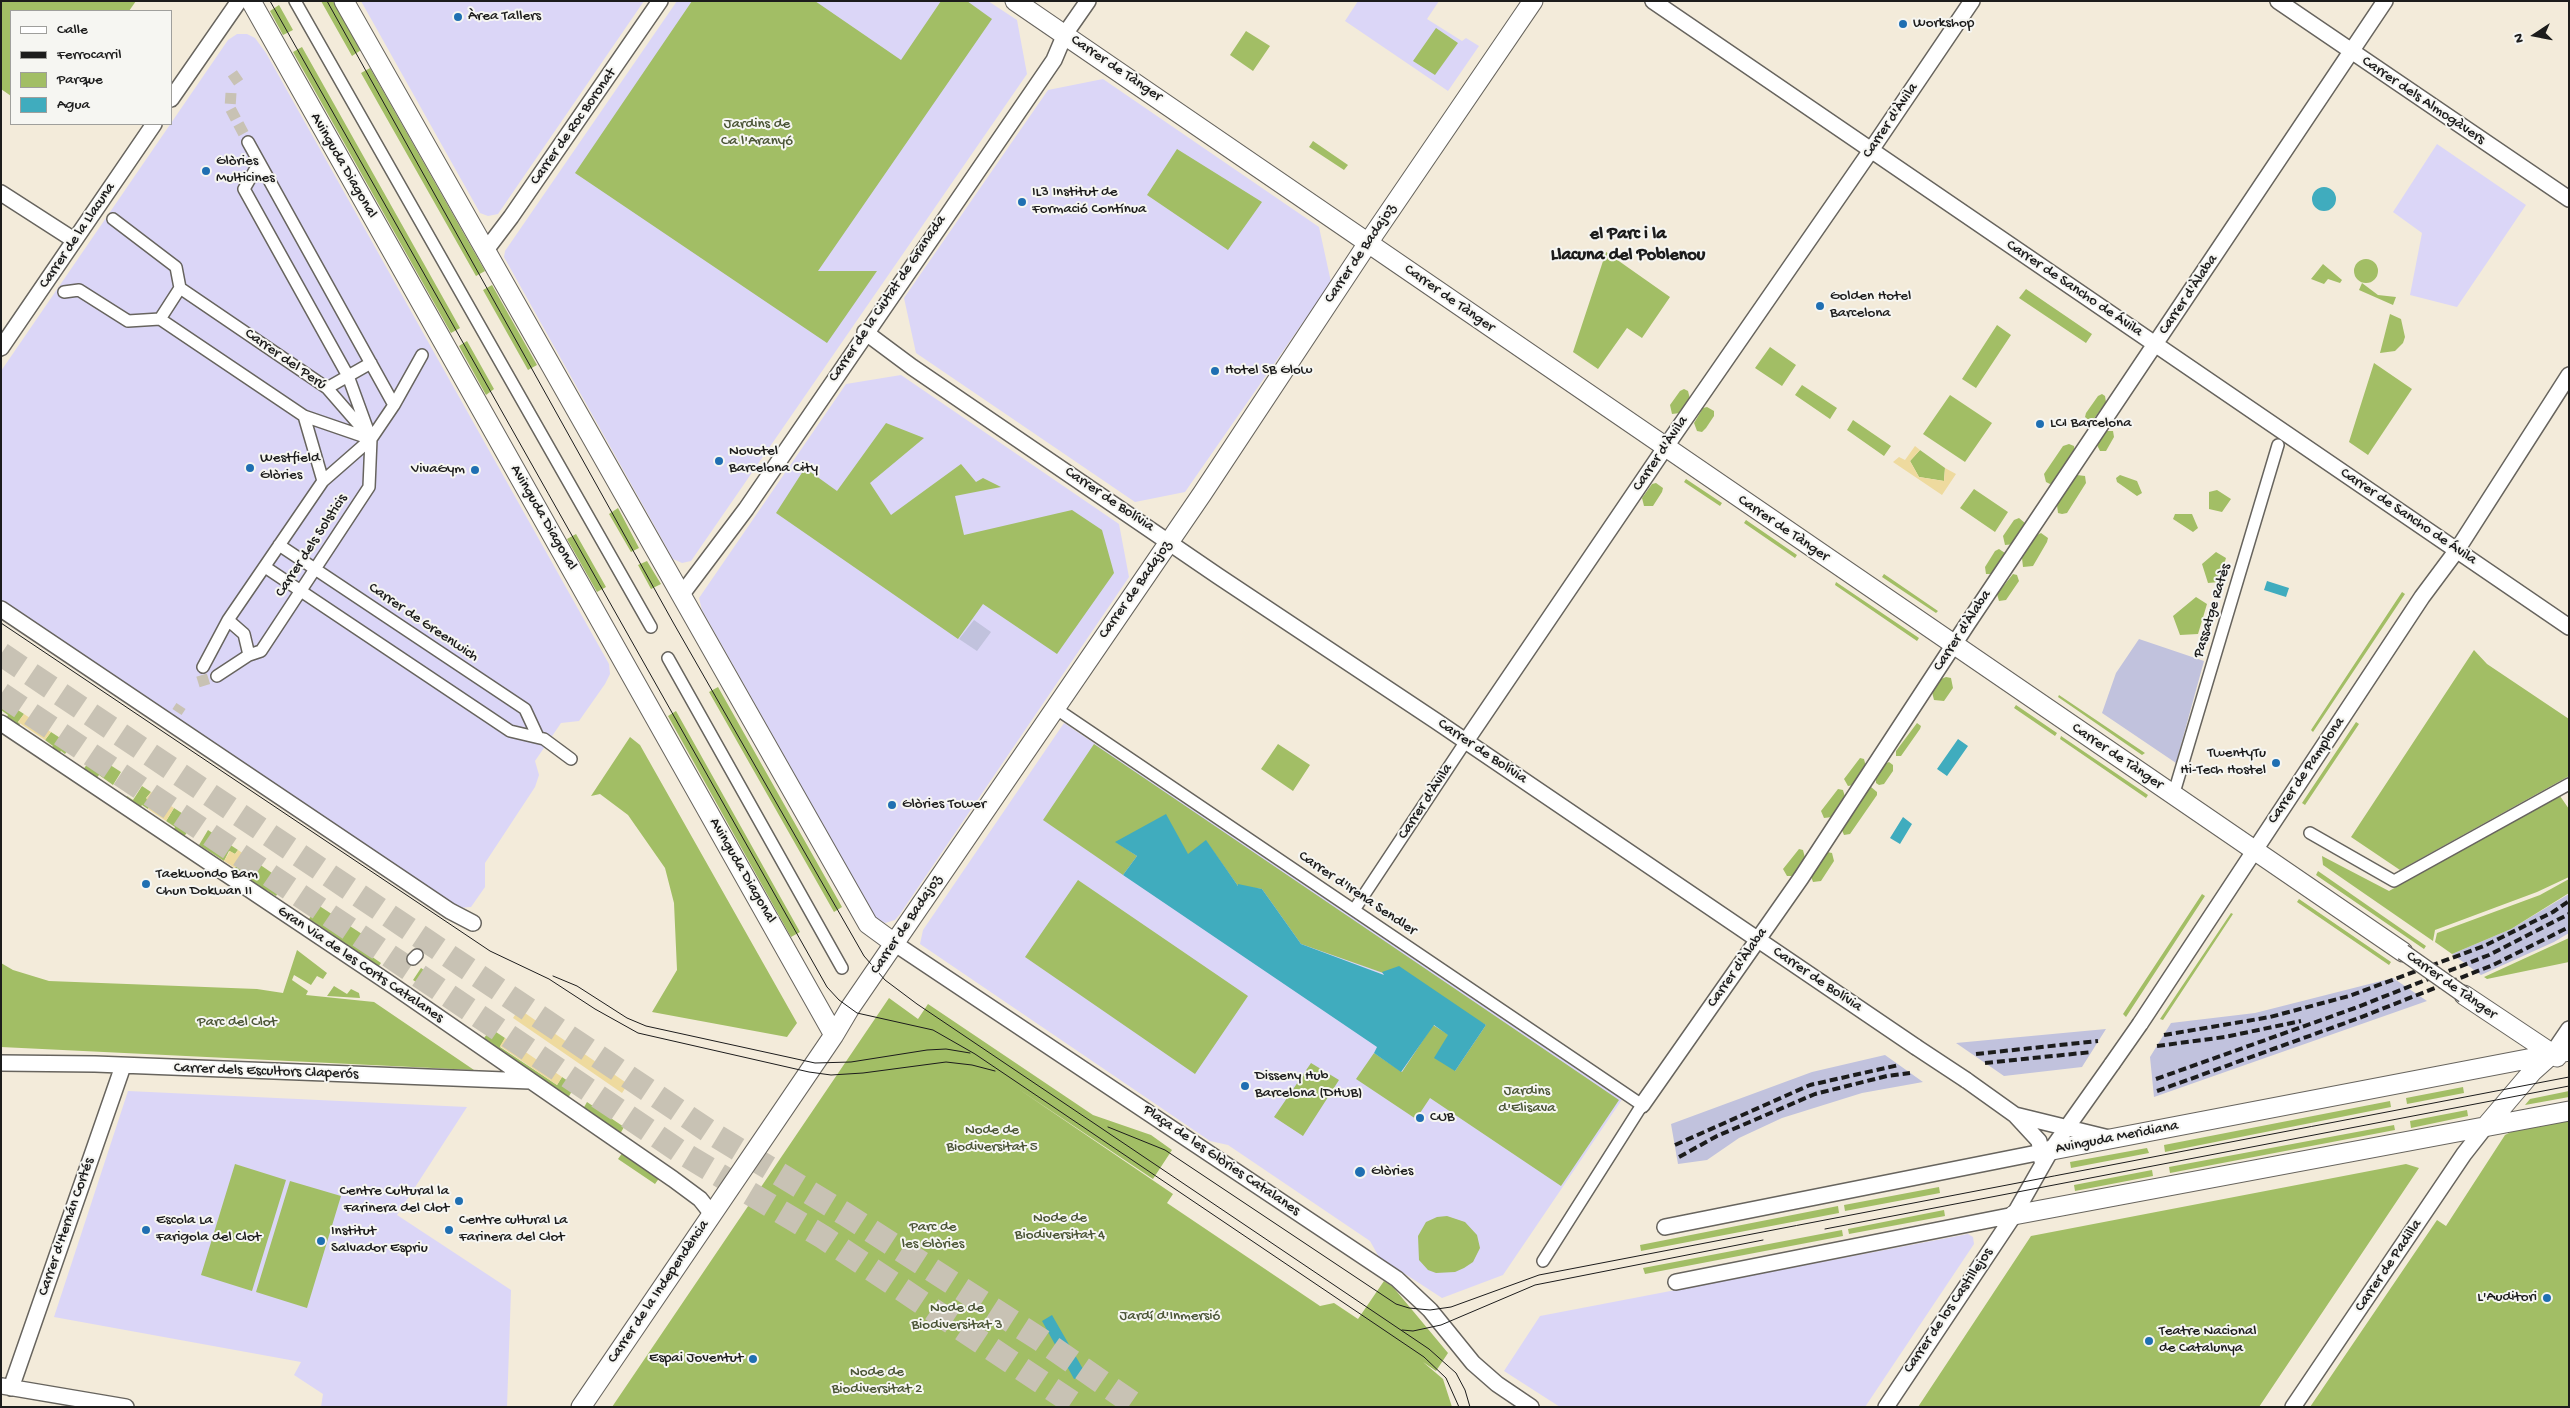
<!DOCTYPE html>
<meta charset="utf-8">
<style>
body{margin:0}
#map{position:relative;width:2570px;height:1408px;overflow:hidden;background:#f3ebda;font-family:"Gochi Hand",sans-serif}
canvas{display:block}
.frame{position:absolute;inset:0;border:2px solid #1c1c1c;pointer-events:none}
.legend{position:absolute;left:10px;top:10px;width:162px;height:115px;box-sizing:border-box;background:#f6f6f2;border:1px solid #9f9f9c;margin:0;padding:6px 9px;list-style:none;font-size:15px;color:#1c1c1c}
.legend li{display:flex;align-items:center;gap:10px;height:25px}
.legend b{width:25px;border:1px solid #9f9f9c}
.north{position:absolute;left:2510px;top:10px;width:50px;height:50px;-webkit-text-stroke:4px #f6f6f2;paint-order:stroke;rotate:259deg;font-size:14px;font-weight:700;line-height:20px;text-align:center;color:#1c1c1c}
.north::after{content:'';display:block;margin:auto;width:18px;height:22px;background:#1c1c1c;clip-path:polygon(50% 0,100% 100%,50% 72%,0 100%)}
</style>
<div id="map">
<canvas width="2570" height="1408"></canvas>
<div class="frame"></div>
<ul class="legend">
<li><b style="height:6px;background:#fff"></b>Calle</li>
<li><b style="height:6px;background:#1c1c1c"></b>Ferrocarril</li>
<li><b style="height:14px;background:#a2be65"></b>Parque</li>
<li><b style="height:14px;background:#40acbe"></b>Agua</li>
</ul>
<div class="north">N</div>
</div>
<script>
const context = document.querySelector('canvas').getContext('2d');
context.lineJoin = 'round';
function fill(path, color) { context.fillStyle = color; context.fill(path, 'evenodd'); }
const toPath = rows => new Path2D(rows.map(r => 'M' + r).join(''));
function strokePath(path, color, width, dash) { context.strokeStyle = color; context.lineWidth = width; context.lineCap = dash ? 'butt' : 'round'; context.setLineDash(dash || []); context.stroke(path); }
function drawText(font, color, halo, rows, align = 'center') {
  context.font = font + ' "Gochi Hand",sans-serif'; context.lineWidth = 4; context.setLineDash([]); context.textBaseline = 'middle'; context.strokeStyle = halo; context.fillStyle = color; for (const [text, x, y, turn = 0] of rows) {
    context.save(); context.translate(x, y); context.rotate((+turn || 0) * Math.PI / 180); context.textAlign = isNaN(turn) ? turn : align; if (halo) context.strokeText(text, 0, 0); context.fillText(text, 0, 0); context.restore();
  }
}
const built = toPath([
 [361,1,644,1,498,214,488,216,480,213],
 [677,1,988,1,1017,20,1027,74,691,561,682,563,673,559,504,257,505,251],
 [1358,1,1439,1,1427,19,1462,41,1466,38,1479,46,1448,91,1345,21],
 [237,34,247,34,255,38,266,53,609,664,610,674,605,684,579,721,561,723,535,761,539,775,535,787,485,863,485,887,471,907,457,908,1,603,1,371,228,40],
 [1103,79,1319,227,1331,282,1185,492,1135,502,916,353,904,298,1048,90],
 [2437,144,2526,205,2457,307,2410,295,2422,233,2393,212],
 [901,375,1119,524,1129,577,900,914,895,920,885,923,876,918,702,610,699,598,846,384],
 [1064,723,1623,1098,1503,1275,1442,1298,1379,1257,1370,1241,1228,1145,1210,1141,920,944,923,930],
 [128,1091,467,1107,397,1215,511,1290,507,1407,321,1407,323,1394,294,1375,301,1362,54,1317],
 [1968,1234,1973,1237,1974,1244,1865,1407,1560,1407,1504,1371,1540,1316]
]);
const industrial = toPath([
 [974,620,991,632,977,651,959,639],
 [2139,639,2204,661,2176,763,2102,713,2116,673],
 [2569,894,2569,933,2554,942,2481,975,2452,954,2511,929],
 [2393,978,2427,1001,2154,1097,2150,1057,2171,1023,2255,1013],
 [2106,1029,2082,1067,2004,1076,1956,1043],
 [1885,1055,1923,1082,1862,1093,1782,1118,1739,1138,1707,1160,1678,1164,1671,1124,1812,1072]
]);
const green = toPath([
 [1,1,136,1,129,11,11,11,11,96,1,89],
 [321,1,333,1,361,50,352,56],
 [692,1,815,1,901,60,941,1,967,1,992,19,818,271,877,271,827,343,575,173],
 [279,5,293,30,283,35,270,11],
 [1436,28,1458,43,1435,75,1413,61],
 [1246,31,1270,46,1253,71,1230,55],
 [302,47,460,328,451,333,293,52],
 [370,68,485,271,476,276,361,73],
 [1313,141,1348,165,1344,170,1309,147],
 [1177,149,1262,202,1228,250,1147,195],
 [1606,252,1670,297,1642,338,1627,328,1598,369,1573,352],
 '2354 271a12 12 0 1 1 24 0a12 12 0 1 1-24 0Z',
 [2323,264,2342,280,2340,283,2328,279,2324,284,2311,279],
 [2362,283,2378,295,2396,297,2393,305,2359,290],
 [492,285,537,365,528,370,483,290],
 [2026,289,2092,334,2086,343,2019,298],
 [2390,314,2401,319,2405,337,2403,343,2395,351,2380,353],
 [1997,325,2011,335,1976,388,1962,379],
 [467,341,494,389,486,395,459,346],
 [1770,347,1796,365,1782,386,1755,368],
 [2374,363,2412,389,2368,455,2349,442],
 [1802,385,1837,408,1830,419,1795,395],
 [1684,389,1688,391,1690,399,1680,413,1672,414,1670,405,1680,391],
 [2102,394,2105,396,2106,402,2093,420,2090,421,2085,417,2086,413,2098,396],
 [1950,395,1992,423,1965,462,1923,434],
 [1707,407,1714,411,1714,416,1706,428,1702,432,1697,431,1694,423,1703,408],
 [1853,420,1891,446,1884,456,1847,430],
 [886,423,924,438,870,483,891,515,961,464,976,482,983,478,1001,487,955,496,964,535,1072,510,1102,530,1114,573,1057,654,983,604,958,639,776,513,805,468,837,491],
 [2107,431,2113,431,2114,437,2106,451,2100,451,2097,445],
 [2069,444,2074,446,2075,453,2055,483,2050,484,2046,482,2044,474,2063,446],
 [1920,450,1945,468,1944,481,1919,477,1910,461],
 [2077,475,2085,476,2086,483,2067,513,2062,514,2058,513,2057,505],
 [2120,475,2137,481,2142,493,2137,496,2117,482,2116,478],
 [1686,479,1722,503,1720,506,1684,482],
 [1656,483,1663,488,1662,492,1653,506,1644,506,1642,498,1652,484],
 [1974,489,2008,512,1995,532,1960,508],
 [2217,490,2231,499,2222,512,2209,509,2209,492],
 [618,508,639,548,631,552,609,514],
 [2175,514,2192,514,2198,528,2193,532,2173,519],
 [2019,518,2025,523,2025,529,2015,544,2005,545,2003,536,2014,520],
 [1746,520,1797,555,1795,558,1744,523],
 [2041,533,2048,538,2047,542,2033,566,2023,567,2022,558,2037,535],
 [576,534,606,587,597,592,567,539],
 [1999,549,2005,553,2005,559,1995,574,1986,574,1985,567,1995,551],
 [2216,552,2226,558,2219,582,2208,583,2202,564],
 [647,561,661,584,651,589,638,565],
 [1884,574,1938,611,1936,613,1882,577],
 [2013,574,2017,575,2019,581,2006,600,1999,601,1997,594],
 [1836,582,1919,638,1917,641,1835,585],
 [2402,592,2405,594,2313,732,2311,730],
 [2196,597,2207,604,2198,634,2180,635,2173,616],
 [2474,650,2487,664,2569,719,2569,776,2400,870,2351,837],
 [1946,677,1951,678,1953,688,1944,701,1934,700,1932,692,1941,679],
 [718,687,842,907,834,912,709,692],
 [2059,695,2145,753,2142,755,2058,697],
 [1,699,24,714,18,722,20,724,18,728,5,720,8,715,1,710],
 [2016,705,2057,733,2055,736,2014,708],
 [676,711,800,932,791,937,668,716],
 [2356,722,2359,724,2305,805,2302,803],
 [1917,723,1921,726,1920,729,1901,756,1896,756,1896,751],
 [51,732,71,745,65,754,61,751,58,755,50,750,53,746,45,740],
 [2061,736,2148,795,2146,798,2060,739],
 [630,737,640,745,797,1023,787,1037,652,1012,677,970,674,903,665,868,628,815,600,794,591,796],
 [1094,744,1619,1100,1561,1186,1430,1098,1416,1119,1356,1079,1374,1053,1402,1072,1433,1025,1449,1035,1455,1071,1486,1025,1386,974,1301,944,1262,889,1238,886,1206,841,1189,855,1116,842,1137,856,1123,875,1043,820],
 [1278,744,1310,765,1293,791,1261,769],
 [1860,758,1864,759,1866,767,1854,785,1848,786,1844,779],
 [91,759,101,765,104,761,121,772,113,785,99,775,95,780,82,771],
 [1889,762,1893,765,1893,771,1884,784,1879,785,1876,783,1876,777,1885,764],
 [142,786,151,792,146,798,152,802,148,809,142,805,139,809,125,800,127,796,133,800],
 [1871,787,1877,792,1877,795,1850,834,1844,835,1841,828,1868,789],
 [1838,789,1843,790,1845,797,1832,817,1824,818,1821,811],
 [2560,796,2569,809,2569,877,2537,892,2435,930,2433,941,2323,865,2322,856,2389,891],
 [174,808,191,819,185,828,188,831,183,838,173,831,175,827,166,821],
 [208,830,238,850,235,854,229,851,224,861,199,845],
 [1799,849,1803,850,1805,858,1793,876,1787,876,1783,869],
 [1827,852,1832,853,1834,861,1821,881,1813,882,1810,874],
 [259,864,285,882,276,896,266,890,263,893,232,872,237,865,251,875],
 [2318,871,2426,946,2424,949,2316,875],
 [2569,879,2569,893,2511,929,2452,954,2435,942,2437,933,2540,895],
 [1078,880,1248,996,1195,1074,1025,957],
 [2202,894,2205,896,2126,1017,2123,1014],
 [2299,899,2391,962,2389,965,2297,902],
 [318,905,365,936,358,947,381,963,376,970,330,939,333,935,309,919],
 [2231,913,2233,914,2163,1020,2160,1019],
 [2569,938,2569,962,2487,979,2484,977],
 [297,950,327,973,323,979,317,976,311,985,294,975,292,980,308,991,306,995,374,1002,474,1070,1,1047,1,963,13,970,49,981,257,989,283,993],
 [421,968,439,980,431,992,413,980],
 [334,986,347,994,351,989,359,993,360,998,327,996],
 [889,998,918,1019,928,1004,1093,1115,1151,1135,1172,1150,1153,1179,1017,1088,1173,1194,1167,1203,1320,1306,1334,1303,1358,1319,1384,1281,1393,1287,1448,1353,1436,1371,1423,1362,1443,1379,1452,1407,612,1407],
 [496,1032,505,1038,500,1047,557,1085,562,1077,571,1083,567,1088,572,1091,568,1098,482,1041,487,1034,492,1037],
 [1311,1063,1339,1080,1303,1136,1274,1117],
 [2463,1087,2464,1093,2407,1104,2406,1098],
 [2569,1091,2569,1097,2525,1105,2530,1099],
 [2390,1101,2391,1107,2165,1152,2164,1145],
 [587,1102,624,1127,620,1134,583,1109],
 [2467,1110,2468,1116,2411,1128,2410,1121],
 [2569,1120,2569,1407,2310,1407,2437,1220,2446,1226,2505,1135,2513,1131],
 [2394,1125,2395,1130,2170,1173,2169,1167],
 [2147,1148,2149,1153,2071,1168,2070,1162],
 [623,1152,660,1177,655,1184,618,1159],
 [235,1164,286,1180,252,1291,201,1275],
 [2406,1164,2419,1168,2259,1407,1918,1407,2031,1236],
 [2152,1170,2153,1176,2075,1191,2074,1185],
 [290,1181,341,1196,307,1308,256,1292],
 [1939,1187,1940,1193,1845,1211,1844,1205],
 [1838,1206,1839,1213,1641,1251,1640,1245],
 [1944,1210,1945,1216,1849,1234,1848,1229],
 [1447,1216,1465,1222,1477,1235,1480,1248,1473,1262,1464,1268,1455,1272,1436,1273,1428,1270,1419,1260,1418,1236,1426,1222,1437,1217],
 [1842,1230,1843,1236,1645,1274,1643,1268]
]);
const sand = toPath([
 [1915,446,1920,450,1910,461,1919,477,1944,481,1945,468,1956,474,1942,495,1893,462,1899,457,1905,460],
 [24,714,51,732,45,740,18,722],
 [151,792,174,808,166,821,148,809,152,802,146,799],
 [238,850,259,864,251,875,237,865,235,868,224,861,230,851,235,854],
 [519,1009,628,1084,622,1093,513,1018],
 [505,1038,562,1077,557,1085,500,1046]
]);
const water = toPath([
 '2312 199a12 12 0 1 1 24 0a12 12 0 1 1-24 0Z',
 [2267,581,2289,588,2286,597,2264,590],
 [1958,739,1968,746,1947,776,1937,769],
 [1166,814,1188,854,1206,840,1238,886,1238,884,1262,889,1301,944,1384,975,1382,972,1399,966,1486,1025,1455,1071,1434,1058,1448,1035,1434,1025,1401,1072,1374,1053,1377,1047,1123,875,1137,856,1115,842],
 [1903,817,1912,824,1900,844,1890,838],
 [1052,1315,1087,1376,1074,1379,1042,1321]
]);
const pedestrianTunnel = toPath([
 [231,81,241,74],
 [231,93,230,108,248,142],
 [198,682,217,676],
 [177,712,181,706]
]);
const primaryTunnel = toPath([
 [1,654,713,1134,845,1214,1041,1340,1138,1407],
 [1,694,679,1151,823,1237,1079,1407]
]);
const pedestrian = toPath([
 [295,1,651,627],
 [248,142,394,405],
 [113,219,176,267,180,288,327,388,367,434],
 [64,292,79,290,128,321,160,319,304,416,371,439],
 [160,319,180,288],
 [327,388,371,363],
 [304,416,323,481],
 [279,545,525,709,538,737],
 [265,567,510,731,544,739,571,759],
 [249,655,261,651,369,487,371,439,348,376,244,189,259,163],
 [668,658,842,968],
 [203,667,228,620],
 [217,676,249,655,244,634,228,620,323,481,371,439,394,405,422,355],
 [1055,708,1642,1105,1543,1261],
 [2176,786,2278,445],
 [2310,833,2394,881,2569,784],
 [1354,910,1466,741],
 [413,959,417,955]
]);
const minor = toPath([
 [1653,1,2569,627],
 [2278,1,2569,199],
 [171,99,239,1],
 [1,193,74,240],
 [486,250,511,217,660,1],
 [865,332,912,367,1218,576,1436,721,1916,1047],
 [1,348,154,124],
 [682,594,746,509,1054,60,1065,34,1088,1],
 [1,609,450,911,473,923],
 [1,723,392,985,673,1179,700,1199,712,1214],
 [1466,741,1669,442,1865,159,1972,1],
 [894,943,1397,1279,1430,1310,1473,1363,1497,1384,1531,1407],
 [2140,1024,2422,597,2457,550,2569,375],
 [2552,1054,2569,1029],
 [1,1063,95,1064,530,1081],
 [1966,1080,2015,1115,2109,1138],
 [1642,1105,1801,878,1968,623,2385,1],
 [2015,1115,2039,1141,2042,1161],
 [1665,1227,2042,1152],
 [1676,1282,2014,1215],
 [2,1386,126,1407],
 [11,1388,123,1066],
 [1886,1407,2014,1215,2051,1150,2112,1064],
 [2293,1407,2464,1154,2486,1126]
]);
const tertiary = toPath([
 [251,1,834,1035],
 [344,1,868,924,894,943],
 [1015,1,2403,952],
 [2464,995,2557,1057],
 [2486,1126,2532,1072,2551,1055],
 [2042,1152,2569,1051],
 [2014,1215,2569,1111],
 [581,1407,834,1035,850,1008,1202,494,1372,237,1533,1]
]);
const tram = toPath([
 [270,1,827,987,839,1000,857,1013,933,1030,975,1054,1424,1357,1446,1378,1459,1407],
 [327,1,674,624,864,956,885,980,917,1004,1429,1349,1456,1373,1465,1390,1470,1407],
 [1,623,490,951,549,979,595,1009,638,1033,809,1072,831,1075,863,1073,946,1062,972,1065,995,1071],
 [553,976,577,986,627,1018,646,1026,815,1063,851,1062,927,1050,946,1049,970,1053],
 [1108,1127,1165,1150,1396,1304,1409,1308,1430,1310,1451,1307,1539,1275,2569,1077],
 [1825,1229,2569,1086],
 [1402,1330,1413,1331,1441,1325,1535,1285,1763,1240]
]);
const rail = toPath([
 [2164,1035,2270,1017,2349,996,2484,946,2553,912,2569,901],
 [2157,1046,2225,1037,2301,1021],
 [1976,1054,2098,1041],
 [1985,1063,2092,1052],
 [2156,1079,2355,1008,2489,955,2569,914],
 [2157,1091,2359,1018,2493,965,2569,927],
 [1675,1145,1810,1085,1899,1065],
 [1679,1157,1717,1136,1815,1094,1887,1076,1910,1073]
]);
const minorBridge = toPath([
 [2403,952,2464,995],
 [1916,1047,1966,1080],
 [2112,1064,2140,1024]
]);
const markers = [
 [458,17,5,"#1f6fb2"],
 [1903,24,5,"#1f6fb2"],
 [206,171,5,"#1f6fb2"],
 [1022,202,5,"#1f6fb2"],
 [1820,306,5,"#1f6fb2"],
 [1215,371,5,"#1f6fb2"],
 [2040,424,5,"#1f6fb2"],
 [719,461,5,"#1f6fb2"],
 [250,468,5,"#1f6fb2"],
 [475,470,5,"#1f6fb2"],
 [2276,763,5,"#1f6fb2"],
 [892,805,5,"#1f6fb2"],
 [146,884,5,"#1f6fb2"],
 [1245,1086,5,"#1f6fb2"],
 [1420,1118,5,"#1f6fb2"],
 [1360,1172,6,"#1f6fb2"],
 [459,1201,5,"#1f6fb2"],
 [146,1230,5,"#1f6fb2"],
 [449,1230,5,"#1f6fb2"],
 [321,1241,5,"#1f6fb2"],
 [2547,1298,5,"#1f6fb2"],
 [2149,1341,5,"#1f6fb2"],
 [753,1359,5,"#1f6fb2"]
];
const poiNames = [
 ["Àrea Tallers",468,17],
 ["Workshop",1913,24],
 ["Glòries",216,162],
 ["Multicines",216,179],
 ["IL3 Institut de",1032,193],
 ["Formació Contínua",1032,210],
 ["Golden Hotel",1830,297],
 ["Barcelona",1830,314],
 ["Hotel SB Glow",1225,371],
 ["LCI Barcelona",2050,424],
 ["Novotel",729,452],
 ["Barcelona City",729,469],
 ["Westfield",260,459],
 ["Glòries",260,476],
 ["VivaGym",465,470,"right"],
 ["TwentyTu",2266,754,"right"],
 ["Hi-Tech Hostel",2266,771,"right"],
 ["Glòries Tower",902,805],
 ["Taekwondo Bam",156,875],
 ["Chun Dokwan II",156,892],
 ["Disseny Hub",1255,1077],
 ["Barcelona (DHUB)",1255,1094],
 ["CUB",1430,1118],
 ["Glòries",1371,1172],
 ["Centre Cultural la",449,1192,"right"],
 ["Farinera del Clot",449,1209,"right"],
 ["Escola La",156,1221],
 ["Farigola del Clot",156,1238],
 ["Centre cultural La",459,1221],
 ["Farinera del Clot",459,1238],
 ["Institut",331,1232],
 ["Salvador Espriu",331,1249],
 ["L'Auditori",2537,1298,"right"],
 ["Teatre Nacional",2159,1332],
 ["de Catalunya",2159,1349],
 ["Espai Joventut",743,1359,"right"]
];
const streetNames = [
 ["Carrer de Tànger",1116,69,34],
 ["Carrer dels Almogàvers",2423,101,34],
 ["Carrer d'Àvila",1891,121,-56],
 ["Carrer de Roc Boronat",574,127,-55],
 ["Avinguda Diagonal",343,166,60],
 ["Carrer de la Llacuna",78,236,-56],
 ["Carrer de Badajoz",1361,254,-56],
 ["Carrer de Sancho de Ávila",2074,289,34],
 ["Carrer d'Àlaba",2189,295,-56],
 ["Carrer de la Ciutat de Granada",888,299,-56],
 ["Carrer de Tànger",1449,299,35],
 ["Carrer del Perú",285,360,35],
 ["Carrer d'Àvila",1661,454,-56],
 ["Carrer de Bolívia",1109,500,34],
 ["Carrer de Sancho de Ávila",2408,517,34],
 ["Avinguda Diagonal",543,518,60],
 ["Carrer de Tànger",1783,529,34],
 ["Carrer dels Solsticis",312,546,-57],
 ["Carrer de Badajoz",1136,590,-55],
 ["Passatge Ratès",2213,611,-73],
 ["Carrer de Greenwich",423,623,34],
 ["Carrer d'Àlaba",1963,631,-57],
 ["Carrer de Bolívia",1482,752,34],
 ["Carrer de Tànger",2117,757,34],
 ["Carrer de Pamplona",2307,771,-56],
 ["Carrer d'Àvila",1426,802,-57],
 ["Avinguda Diagonal",742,871,60],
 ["Carrer d'Irena Sendler",1357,894,34],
 ["Carrer de Badajoz",907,925,-56],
 ["Gran Via de les Corts Catalanes",360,965,34],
 ["Carrer d'Àlaba",1738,968,-55],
 ["Carrer de Bolívia",1817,980,34],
 ["Carrer de Tànger",2451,986,35],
 ["Carrer dels Escultors Claperós",266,1072,2],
 ["Avinguda Meridiana",2117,1138,-11],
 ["Plaça de les Glòries Catalanes",1221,1161,34],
 ["Carrer d'Hernán Cortés",67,1227,-71],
 ["Carrer de Padilla",2389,1266,-56],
 ["Carrer de la Independència",659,1292,-56],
 ["Carrer de los Castillejos",1949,1311,-56]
];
const parkNames = [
 ["Jardins de",757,125],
 ["Ca l'Aranyó",757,142],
 ["Parc del Clot",237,1023],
 ["Jardins",1527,1092],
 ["d'Elisava",1527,1109],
 ["Node de",992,1131],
 ["Biodiversitat 5",992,1148],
 ["Node de",1060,1219],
 ["Biodiversitat 4",1060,1236],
 ["Parc de",933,1228],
 ["les Glòries",933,1245],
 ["Node de",957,1309],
 ["Biodiversitat 3",957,1326],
 ["Jardí d'Inmersió",1170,1317],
 ["Node de",877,1373],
 ["Biodiversitat 2",877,1390]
];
const quarterNames = [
 ["el Parc i la",1628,235],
 ["Llacuna del Poblenou",1628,256]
];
fill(built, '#dbd6f7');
fill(industrial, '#c1c2dd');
fill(green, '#a2be65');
fill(sand, '#eeda9e');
fill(water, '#40acbe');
strokePath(pedestrianTunnel, '#c8c2b4', 11, [11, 5.5]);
strokePath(primaryTunnel, '#c8c2b4', 24, [24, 12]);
strokePath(pedestrian, '#67645e', 14);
strokePath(minor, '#67645e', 18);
strokePath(tertiary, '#67645e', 21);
strokePath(pedestrian, '#fff', 11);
strokePath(minor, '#fff', 15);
strokePath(tertiary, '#fff', 19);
strokePath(tram, '#1c1c1c', 1);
strokePath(rail, '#1c1c1c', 4, [8, 4]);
strokePath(minorBridge, '#67645e', 18, []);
strokePath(minorBridge, '#fff', 15);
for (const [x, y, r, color] of markers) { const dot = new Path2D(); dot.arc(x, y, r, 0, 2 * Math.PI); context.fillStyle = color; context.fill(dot); strokePath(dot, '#f6f6f2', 2); }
drawText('15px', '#1c1c1c', '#f6f6f2', poiNames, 'left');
drawText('15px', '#1c1c1c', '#f6f6f2', streetNames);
drawText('15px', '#4b5536', '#f6f6f2', parkNames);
drawText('bold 18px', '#1c1c1c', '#f6f6f2', quarterNames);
</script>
